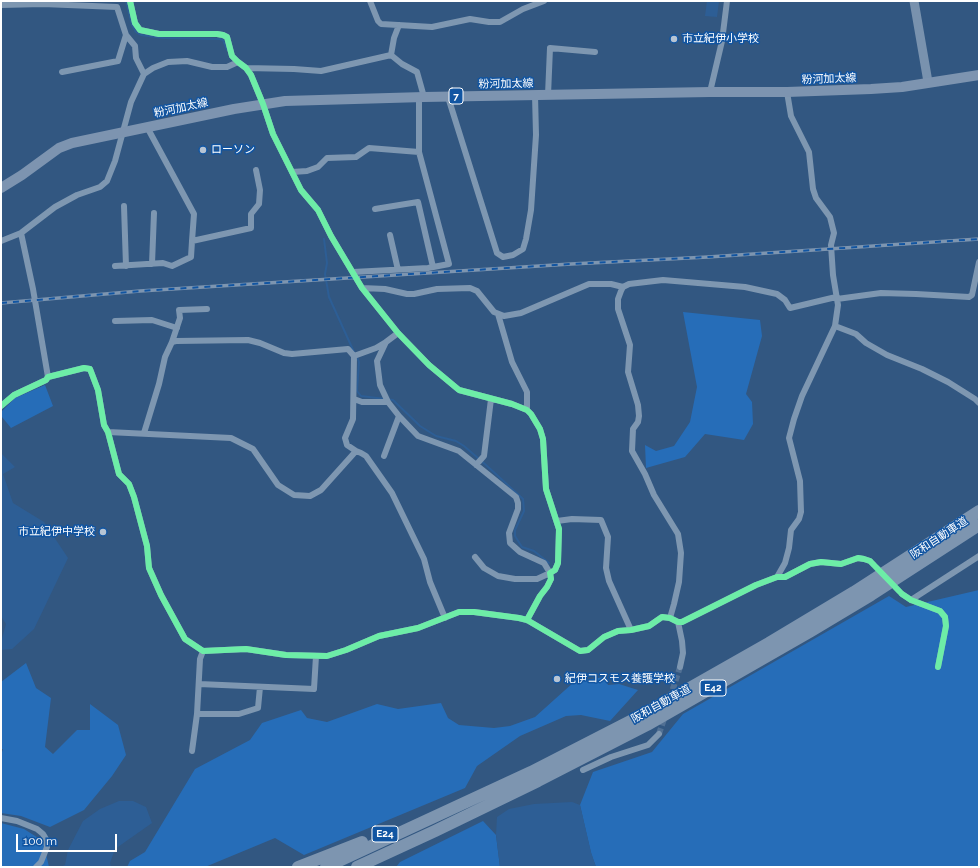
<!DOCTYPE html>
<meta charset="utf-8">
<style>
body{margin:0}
#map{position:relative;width:980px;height:868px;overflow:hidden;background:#325781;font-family:Raleway,sans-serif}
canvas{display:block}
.frame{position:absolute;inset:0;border:2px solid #fff;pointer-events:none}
.scale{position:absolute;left:16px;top:834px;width:101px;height:18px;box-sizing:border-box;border:2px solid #fff;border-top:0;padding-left:5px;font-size:12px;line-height:14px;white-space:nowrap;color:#fff;-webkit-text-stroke:3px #1155a2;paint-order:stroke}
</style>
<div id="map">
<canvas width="980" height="868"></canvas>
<div class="frame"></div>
<div class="scale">100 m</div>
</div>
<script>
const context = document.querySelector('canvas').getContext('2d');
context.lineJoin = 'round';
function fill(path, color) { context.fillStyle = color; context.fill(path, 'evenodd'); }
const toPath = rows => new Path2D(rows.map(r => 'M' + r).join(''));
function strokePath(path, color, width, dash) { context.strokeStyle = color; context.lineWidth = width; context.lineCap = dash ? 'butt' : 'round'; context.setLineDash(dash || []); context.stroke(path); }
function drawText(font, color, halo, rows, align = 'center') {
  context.font = font + ' Raleway,"Noto Sans JP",sans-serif'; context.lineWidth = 3; context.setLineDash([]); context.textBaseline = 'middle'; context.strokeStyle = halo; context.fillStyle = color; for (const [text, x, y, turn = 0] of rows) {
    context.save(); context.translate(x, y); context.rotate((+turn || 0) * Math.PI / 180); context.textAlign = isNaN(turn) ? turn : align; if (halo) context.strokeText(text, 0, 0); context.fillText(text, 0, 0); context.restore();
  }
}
const green = toPath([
 [683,312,760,320,762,336,746,394,752,402,753,424,744,440,705,434,685,457,646,468,645,445,656,451,674,446,690,422,697,387],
 [45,385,53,406,11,428,2,417,1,412,15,398],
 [979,590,979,867,596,867,591,853,580,805,593,772,652,752,683,714,889,596,906,607],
 [26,663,36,688,51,698,45,747,53,754,77,730,90,730,90,704,118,725,126,755,112,776,84,810,50,827,21,816,1,813,1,755,3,749,1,749,1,682],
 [604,677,608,685,619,684,638,690,610,721,581,715,566,716,520,736,477,766,465,788,304,855,275,838,205,867,127,867,130,861,145,852,195,769,250,740,262,723,301,710,307,718,327,722,377,704,398,709,441,703,448,718,459,725,494,728,510,726,535,717,574,682],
 [483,821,496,835,500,867,396,867,400,862],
 [1,823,24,829,43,841,49,867,1,867]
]);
const water = toPath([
 [707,1,719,1,717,17,705,16],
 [1,453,15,467,3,474,13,503,44,522,68,558,34,629,12,649,1,650,1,642,6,624,1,616],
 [119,801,133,801,146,807,152,823,115,849,110,863,111,867,60,867,65,865,68,850,83,821,100,809],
 [572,802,580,805,591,852,596,867,500,867,496,835,497,817,509,809,534,804]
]);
const stream = toPath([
 [126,1,132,25,136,32,141,35,163,38,220,39,223,40,227,50],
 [324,239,327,263,325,274,329,297,354,352],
 [357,357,359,362,357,391,361,396,393,400,420,426,436,436,456,441,464,446,486,465,523,499,524,511,515,530,515,536,522,547,534,551,549,563]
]);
const streetTunnel = toPath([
 [870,561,883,574],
 [889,581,902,594],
 [670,698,680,667],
 [659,734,665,716]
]);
const street = toPath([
 [130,1,135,23,140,30,159,34,217,34,223,35,227,37,232,56,238,62,246,68,251,75,263,104,273,134,301,190,318,210,331,236,362,288,398,333,429,365,459,390,512,404,527,410,531,414,540,429,543,439,546,489,559,529,558,563,555,570,550,573,551,579,547,587,540,596,527,620],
 [370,1,378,21,381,24,432,27,470,19,489,22,500,22,523,9,544,1],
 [1,5,43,4,117,7,126,35,135,46,136,58,144,74],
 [391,55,402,64,417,72,424,97],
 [391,55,394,38,399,25],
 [246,68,294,69,321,71,391,55],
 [62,72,118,61,126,35],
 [710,92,722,41,727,1],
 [548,95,550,48,595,52],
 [448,97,497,253,503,257,513,255,523,249,526,239,531,210,536,135,535,95],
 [147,127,194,214,192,241,251,228,251,214,259,204,260,190,256,170],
 [292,172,307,171,318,167,327,158,356,157,369,148,419,152],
 [124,206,126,266],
 [375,209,418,202,433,267],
 [21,233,33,289,48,377],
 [390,235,398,270],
 [1,241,21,233,55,207,77,195,100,187,107,181,115,161,131,102,144,74,153,68,168,62,187,61,212,67,227,67,238,62],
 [152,264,154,213],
 [115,266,163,263,172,266,191,257,192,241],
 [353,272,428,268,449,264,419,152,419,97],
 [362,288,385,289,407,294,414,294,437,289,470,288,477,291,494,312,504,316,521,313,589,284,611,284,623,287],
 [837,299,881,293,916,294,969,297,972,295,979,262],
 [498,314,512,362,527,392,527,410],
 [115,321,152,320,177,328],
 [835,326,856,334,866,343,887,355,922,369,948,382,975,399,979,403],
 [398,333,386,342,377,361,380,385,388,402,399,416,418,436,459,451,516,497,518,503,518,509,509,533,510,543,520,552,544,563,550,573,537,579,515,579,498,576,484,568,475,557],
 [172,342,180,318,179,310,207,309],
 [354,399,362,402,388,402],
 [1,406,14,395,46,380,48,377,84,368,90,369,98,390,104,425,108,432,119,474,129,484,134,497,147,546,149,568,161,595,185,639,203,651,246,649,286,655,327,656,346,650,379,636,418,628,459,612,474,612,519,618,527,620,580,651,588,650,604,637,618,631,631,630,649,626,662,617,670,618,678,622,682,622,756,585,777,577,785,577,810,564,821,562,841,564,858,558,864,559,870,561],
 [108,432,231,438,253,449,278,485,294,495,310,496,321,490,356,451,361,453,366,456,392,493,424,559,430,582,445,618],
 [144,433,159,384,165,357,172,342,176,341,248,340,260,343,284,353,292,354,348,349,354,356],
 [356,451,347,445,345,438,353,419,354,356,376,348,386,342],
 [384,456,399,416],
 [476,465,484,456,491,399],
 [557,521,572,519,601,520,608,537,606,568,609,581,631,630],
 [777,577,785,563,789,548,791,530,799,519,801,512,800,481,789,438,794,419,802,396,835,326,838,305,833,275,831,245,834,233,830,217,816,198,813,189,809,152,791,116,787,92],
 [902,594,911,600,940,611,945,617,946,626,938,667],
 [911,600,979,556],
 [670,618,674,604,679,582,681,553,678,534,654,495,645,474,632,451,633,429,638,422,639,416,638,405,628,372,630,345,618,309,618,299,621,291,623,287,629,284,663,280,745,287,777,294,785,300,790,308,836,297],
 [678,622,682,641,683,653,680,667],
 [199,684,314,689,316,656],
 [197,714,239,714,258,708,260,687],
 [192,751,197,714,200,659,203,651],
 [583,770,611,757,648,745,659,734],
 [1,818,17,821,37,829,43,834,46,839,47,847,41,862,36,867]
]);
const secondary = toPath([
 [914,1,928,82]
]);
const primary = toPath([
 [1,188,22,175,59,148,72,143,234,109,285,101,424,97,710,92,787,92,871,89,902,87,979,75]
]);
const highway = toPath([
 [298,867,362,842],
 [326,867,531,772,644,714,769,643,854,592,979,511],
 [357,867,435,831,538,781,647,725,811,631,871,595,979,525]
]);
const rail = toPath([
 [1,303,140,291,571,264,708,257,979,239]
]);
const cycleway = toPath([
 [130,1,135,23,140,30,159,34,217,34,223,35,227,37,232,56,238,62,246,68,251,75,263,104,273,134,301,190,318,210,331,236,362,288,398,333,429,365,459,390,512,404,527,410,531,414,540,429,543,439,546,489,559,529,558,563,555,570,550,573,551,579,547,587,540,596,527,620],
 [1,406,14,395,46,380,48,377,84,368,90,369,98,390,104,425,108,432,119,474,129,484,134,497,147,546,149,568,161,595,185,639,203,651,246,649,286,655,327,656,346,650,379,636,418,628,459,612,474,612,519,618,527,620,580,651,588,650,604,637,618,631,631,630,649,626,662,617,670,618,678,622,682,622,756,585,777,577,785,577,810,564,821,562,841,564,858,558,864,559,870,561,902,594,911,600,940,611,945,617,946,626,938,667]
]);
const markers = [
 [674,39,4,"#b7c4d3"],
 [203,150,4,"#b7c4d3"],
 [103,532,4,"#b7c4d3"],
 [557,679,4,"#b7c4d3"]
];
const shields = [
 [456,96,14],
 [713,688,26],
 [385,834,26]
];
const shieldNames = [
 ["7",456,96],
 ["E42",713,688],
 ["E24",385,834]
];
const poiNames = [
 ["市立紀伊小学校",682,39],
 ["ローソン",211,150],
 ["市立紀伊中学校",95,532,"right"],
 ["紀伊コスモス養護学校",565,679]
];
const streetNames = [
 ["粉河加太線",829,79,-2],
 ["粉河加太線",506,84,-1],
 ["粉河加太線",181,108,-12],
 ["阪和自動車道",939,538,-33],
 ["阪和自動車道",661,704,-29]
];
fill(green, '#266db8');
fill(water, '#2d5e95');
strokePath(stream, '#2d5e95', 2);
strokePath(streetTunnel, '#517094', 6, [6, 3]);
strokePath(street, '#7e97b1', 6);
strokePath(secondary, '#7992ae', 9);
strokePath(primary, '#7d94b0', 10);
strokePath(highway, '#7d95b0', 12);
strokePath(rail, '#7d95b0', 3.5);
strokePath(rail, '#1155a2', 2, [6]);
strokePath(cycleway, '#6deda7', 6);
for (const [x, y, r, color] of markers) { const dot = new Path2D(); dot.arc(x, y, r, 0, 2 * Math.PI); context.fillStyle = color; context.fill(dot); strokePath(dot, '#1155a2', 1.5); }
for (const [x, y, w] of shields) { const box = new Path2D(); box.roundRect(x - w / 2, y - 8, w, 16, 3); context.fillStyle = '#1155a2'; context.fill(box); strokePath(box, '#fff', 1); }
drawText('bold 10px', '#fff', null, shieldNames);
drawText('11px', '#fff', '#1155a2', poiNames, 'left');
drawText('11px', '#fff', '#1155a2', streetNames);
</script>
